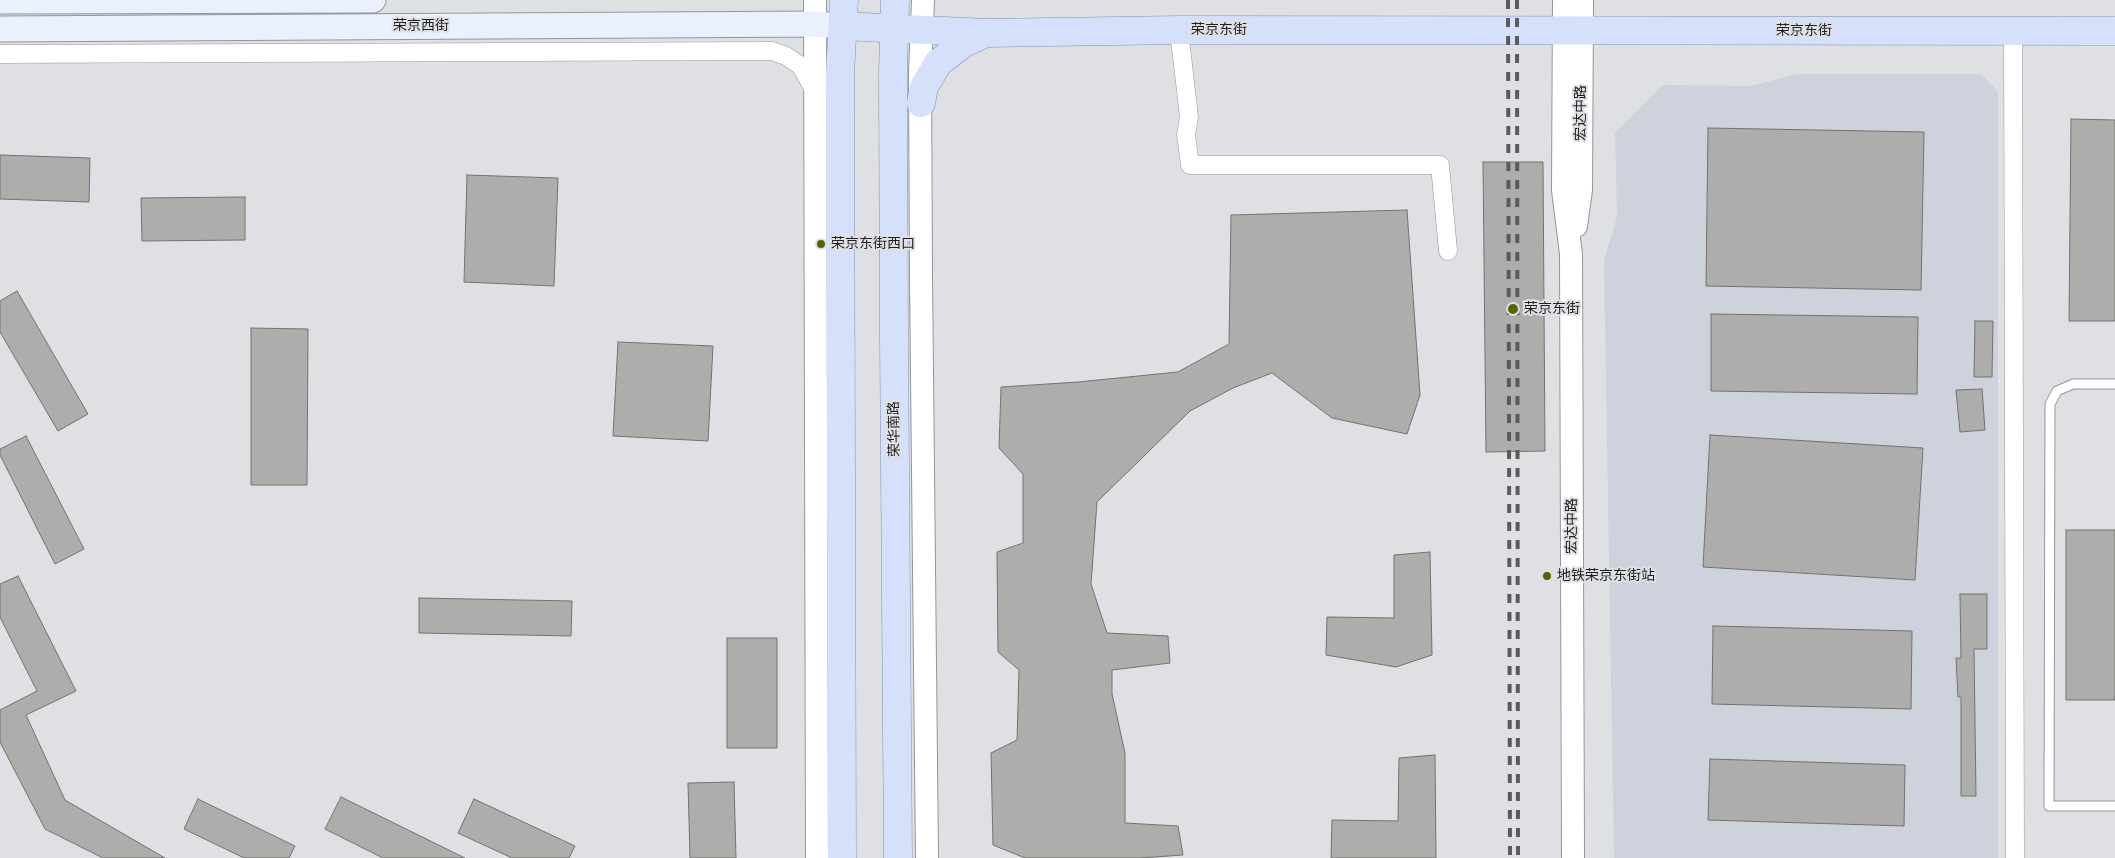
<!DOCTYPE html>
<meta charset="utf-8">
<style>
body{margin:0}
canvas{display:block;background:#dfe0e4}
</style>
<canvas width="2115" height="858"></canvas>
<script>
const context = document.querySelector('canvas').getContext('2d');
context.lineJoin = 'round';
function fill(path, color) { context.fillStyle = color; context.fill(path, 'evenodd'); }
const toPath = rows => new Path2D(rows.map(r => 'M' + r).join(''));
function strokePath(path, color, width, dash) { context.strokeStyle = color; context.lineWidth = width; context.lineCap = dash ? 'butt' : 'round'; context.setLineDash(dash || []); context.stroke(path); }
function drawText(font, color, halo, rows, align = 'center') {
  context.font = font + ' "Sofia Sans Condensed","Noto Sans SC",sans-serif'; context.lineWidth = 4; context.setLineDash([]); context.textBaseline = 'middle'; context.strokeStyle = halo; context.fillStyle = color; for (const [text, x, y, turn = 0] of rows) {
    context.save(); context.translate(x, y); context.rotate((+turn || 0) * Math.PI / 180); context.textAlign = isNaN(turn) ? turn : align; if (halo) context.strokeText(text, 0, 0); context.fillText(text, 0, 0); context.restore();
  }
}
const built = toPath([
 [1796,74,1981,74,1998,91,1998,858,1614,858,1604,261,1617,216,1615,133,1663,85,1751,86]
]);
const building = toPath([
 [2071,119,2115,120,2115,321,2069,321,2071,119],
 [1708,128,1924,132,1921,290,1706,286,1708,128],
 [0,155,90,158,89,202,0,199,0,155],
 [1483,162,1543,162,1545,451,1486,452,1483,162],
 [467,175,558,178,554,286,464,282,467,175],
 [245,197,245,240,142,241,141,198,245,197],
 [1407,210,1420,395,1407,434,1332,418,1272,373,1233,388,1190,411,1097,502,1091,584,1107,633,1168,636,1170,663,1112,670,1112,694,1125,753,1125,823,1178,826,1183,855,1140,858,1025,858,993,845,991,753,1017,740,1019,670,998,652,997,552,1023,543,1023,474,999,448,1001,387,1078,382,1178,372,1229,344,1231,215,1407,210],
 [17,291,88,414,58,431,0,332,0,301,17,291],
 [1711,314,1918,317,1917,394,1711,391,1711,314],
 [1975,321,1993,321,1992,377,1974,377,1975,321],
 [251,328,308,329,307,485,251,485,251,328],
 [618,342,713,346,708,441,613,436,618,342],
 [1982,389,1985,430,1960,432,1956,390,1982,389],
 [1710,435,1923,448,1915,580,1703,567,1710,435],
 [26,436,84,549,55,564,0,455,0,449,26,436],
 [2066,530,2115,530,2115,700,2066,700,2066,530],
 [1430,552,1432,655,1396,667,1326,655,1327,617,1394,618,1394,555,1430,552],
 [18,576,76,691,26,715,65,800,165,858,103,858,45,829,0,742,0,710,37,691,0,617,0,584,18,576],
 [1960,594,1987,594,1987,649,1974,649,1976,796,1961,796,1961,697,1958,697,1956,658,1961,658,1960,594],
 [419,598,572,601,571,636,419,633,419,598],
 [1713,626,1912,631,1911,709,1712,704,1713,626],
 [727,638,777,638,777,748,727,748,727,638],
 [1435,755,1436,858,1331,858,1332,820,1398,821,1399,758,1435,755],
 [1710,759,1905,765,1904,826,1708,820,1710,759],
 [734,782,736,858,690,858,688,783,734,782],
 [341,797,465,858,383,858,325,829,341,797],
 [198,799,295,846,289,858,244,858,184,829,198,799],
 [474,799,575,846,569,858,512,858,458,833,474,799]
]);
const service = toPath([
 [2115,384,2073,384,2057,391,2050,404,2049,806,2115,806]
]);
const minor = toPath([
 [1179,30,1189,117,1186,135,1190,165,1440,165,1448,251],
 [2013,31,2015,858],
 [0,54,772,51,786,56,801,66,814,90]
]);
const tertiary = toPath([
 [815,0,817,858],
 [923,0,920,72,921,276,927,858],
 [1564,0,1563,190,1571,254,1573,858],
 [1576,226,1581,190,1582,0]
]);
const secondary = toPath([
 [0,1,373,0],
 [0,29,815,24,843,26]
]);
const primary = toPath([
 [895,0,893,73,894,339,898,858],
 [843,26,986,33,1179,30,2115,31],
 [921,103,924,87,938,63,964,43,986,33],
 [842,858,840,73,844,0]
]);
const rail = toPath([
 [1508,0,1510,858],
 [1517,0,1518,858]
]);
const markers = [
 [821,244,5,"#596100"],
 [1513,309,6,"#596100"],
 [1547,576,5,"#596100"]
];
const streetNames = [
 ["荣京西街",421,26],
 ["荣京东街",1219,30],
 ["荣京东街",1804,31],
 ["宏达中路",1581,113,-90],
 ["荣华南路",895,429,-91],
 ["宏达中路",1572,526,-90]
];
const poiNames = [
 ["荣京东街西口",831,244],
 ["荣京东街",1524,309],
 ["地铁荣京东街站",1557,576]
];
fill(built, '#ced2dc');
fill(building, '#adaeab');
strokePath(building, '#72726f', 1);
strokePath(service, '#949699', 11);
strokePath(minor, '#949699', 19);
strokePath(tertiary, '#949699', 24);
strokePath(secondary, '#949699', 27);
strokePath(primary, '#8390ac', 29);
strokePath(service, '#fff', 9);
strokePath(minor, '#fff', 18);
strokePath(tertiary, '#fff', 22);
strokePath(secondary, '#eaf0fd', 25);
strokePath(primary, '#d5e1fb', 28);
strokePath(rail, '#5a5a5c', 4, [9, 9]);
for (const [x, y, r, color] of markers) { const dot = new Path2D(); dot.arc(x, y, r, 0, 2 * Math.PI); context.fillStyle = color; context.fill(dot); strokePath(dot, '#dfe0e4', 2); }
drawText('14px', '#1f1f20', '#dfe0e4', streetNames);
drawText('14px', '#1f1f20', '#dfe0e4', poiNames, 'left');
</script>
